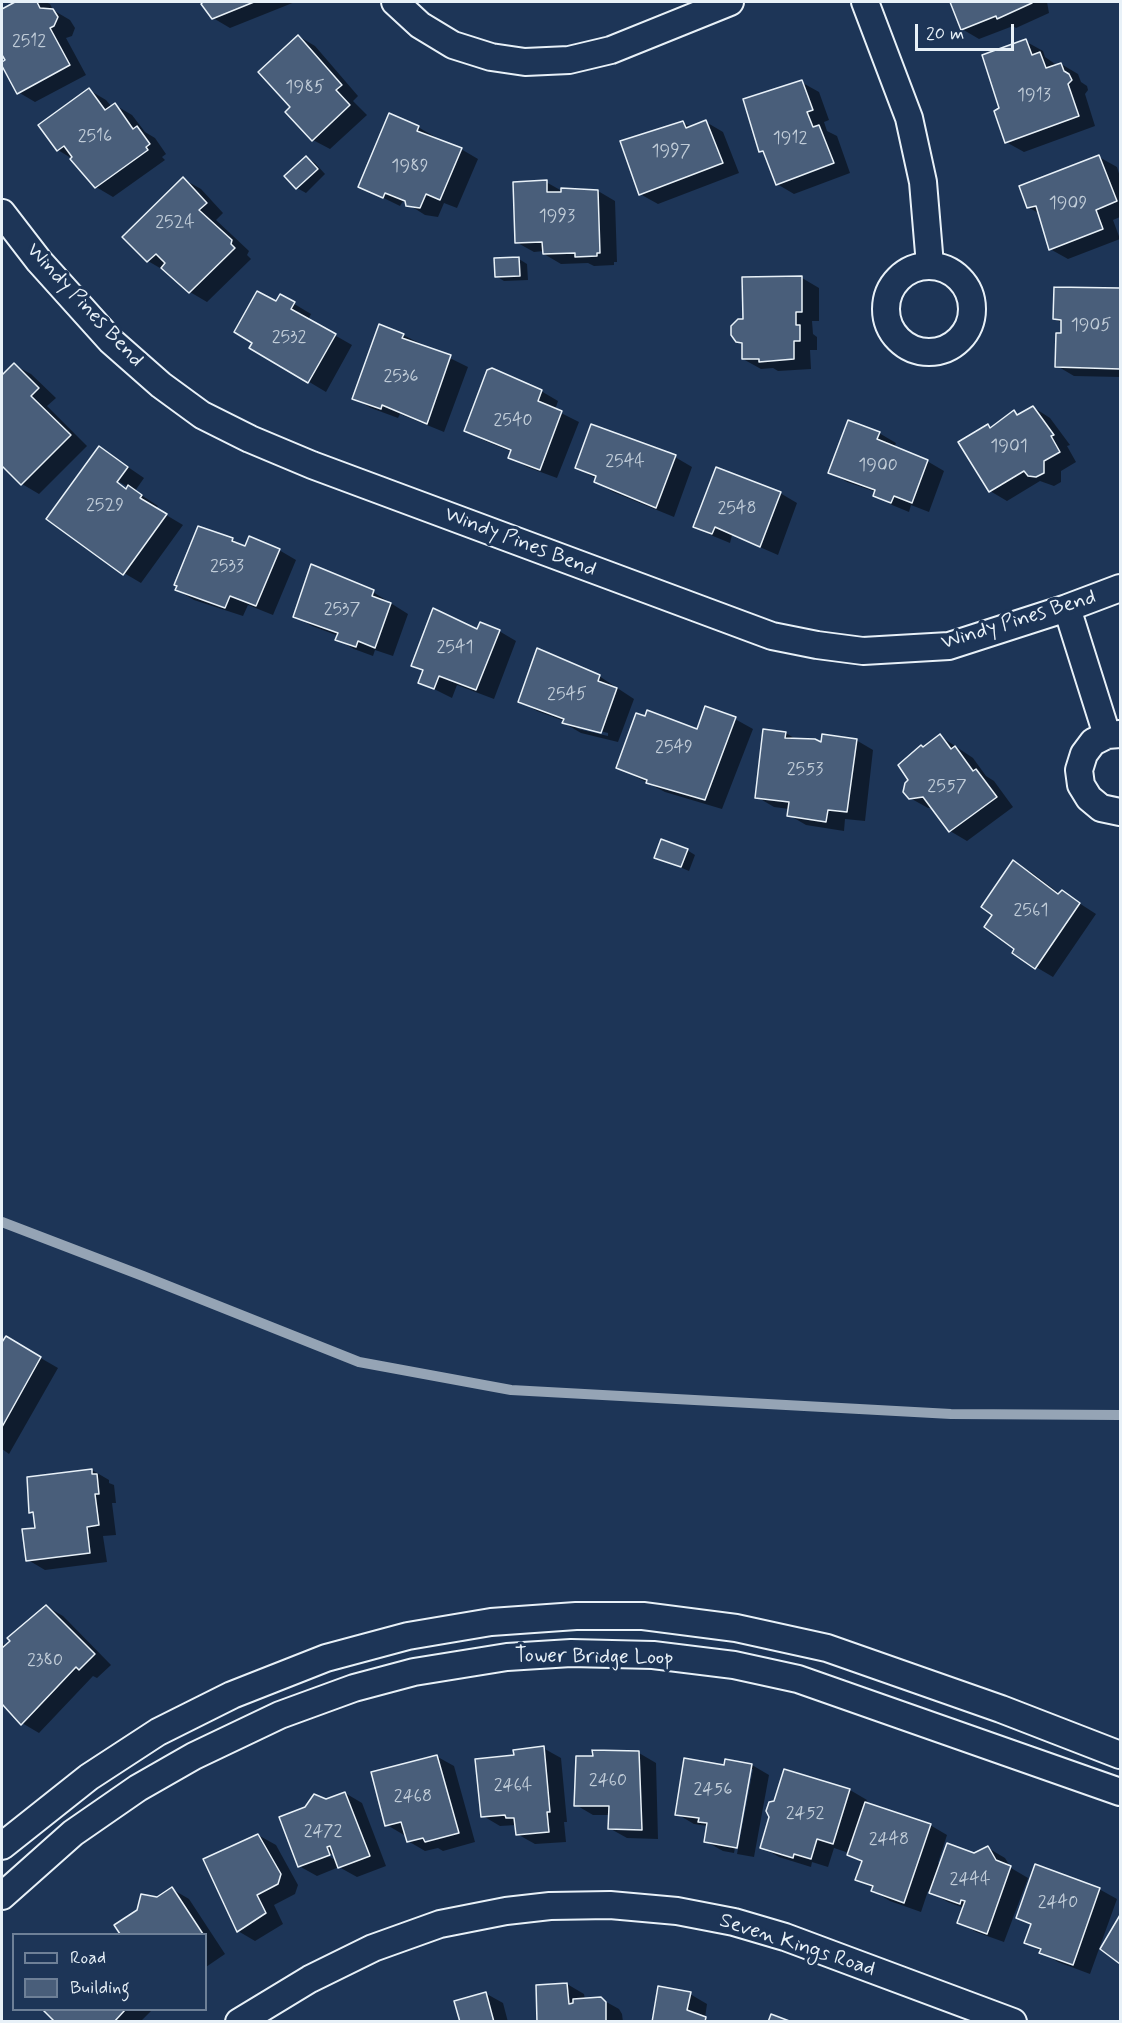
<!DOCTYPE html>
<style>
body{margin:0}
#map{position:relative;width:1122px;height:2023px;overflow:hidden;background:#1d3557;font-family:Mynerve,sans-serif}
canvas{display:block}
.frame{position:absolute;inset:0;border:3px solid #e8f1f8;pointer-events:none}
.legend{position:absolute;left:12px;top:1933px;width:195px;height:78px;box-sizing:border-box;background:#1d3557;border:2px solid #6e8097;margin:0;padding:8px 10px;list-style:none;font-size:18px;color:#e8f1f8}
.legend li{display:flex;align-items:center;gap:12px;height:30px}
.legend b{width:30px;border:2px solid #6e8097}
.scale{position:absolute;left:915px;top:24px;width:99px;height:27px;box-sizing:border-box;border:3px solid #e8f1f8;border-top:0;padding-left:8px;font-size:18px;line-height:21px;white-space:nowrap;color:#e8f1f8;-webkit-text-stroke:4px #1d3557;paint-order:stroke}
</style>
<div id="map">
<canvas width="1122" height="2023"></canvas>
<div class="frame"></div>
<ul class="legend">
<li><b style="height:8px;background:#1d3557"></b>Road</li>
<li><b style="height:16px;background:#495e7a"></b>Building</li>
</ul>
<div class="scale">20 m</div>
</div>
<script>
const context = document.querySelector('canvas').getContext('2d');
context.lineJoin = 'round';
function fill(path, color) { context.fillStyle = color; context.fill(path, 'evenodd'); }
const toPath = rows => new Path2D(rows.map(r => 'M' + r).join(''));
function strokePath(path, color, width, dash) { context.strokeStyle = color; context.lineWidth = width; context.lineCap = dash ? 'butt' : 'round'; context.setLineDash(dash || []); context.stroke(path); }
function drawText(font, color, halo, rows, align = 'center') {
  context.font = font + ' Mynerve,sans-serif'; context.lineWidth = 6; context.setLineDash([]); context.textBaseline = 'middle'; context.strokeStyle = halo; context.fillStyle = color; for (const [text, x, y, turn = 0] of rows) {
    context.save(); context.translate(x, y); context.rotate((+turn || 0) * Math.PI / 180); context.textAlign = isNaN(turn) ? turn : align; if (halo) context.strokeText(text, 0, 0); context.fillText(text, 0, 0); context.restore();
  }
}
const shadow = toPath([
 [18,2,45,2,50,4,53,10,70,20,75,28,72,36,66,38,86,75,35,102,18,92,7,61,2,52,2,10],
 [205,2,295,2,230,28,213,18,203,4],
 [952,2,1047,2,1049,13,1016,28,1013,26,979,39,962,29],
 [298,36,315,46,358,96,353,101,367,115,330,149,313,140,292,107],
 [1025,41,1043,51,1045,57,1058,66,1061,64,1078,74,1081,82,1087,86,1088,90,1085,94,1095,126,1024,152,1006,142,1001,109],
 [801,82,819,92,829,120,824,122,827,131,837,136,850,173,794,194,777,184,766,154,760,151],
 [89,90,106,100,112,107,115,105,132,115,145,132,155,138,166,154,162,157,165,160,113,197,96,187,71,158,58,150],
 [706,122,723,132,739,173,658,204,640,194,683,123,691,127],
 [418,127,435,137,435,139,461,149,478,159,457,208,444,203,438,217,425,215,403,201,400,206,359,186],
 [1099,157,1117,167,1120,177,1120,217,1113,220,1120,239,1068,259,1050,249,1040,214,1028,207],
 [307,158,315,163,325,174,306,193,297,188,286,176],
 [183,179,201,189,223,213,216,220,249,251,247,255,251,259,207,302,190,292,165,271,148,261],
 [546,182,562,191,598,191,615,201,617,262,614,262,614,265,594,266,588,263,561,264,544,254,544,251,534,252,516,242],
 [519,259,527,264,528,280,504,281,496,276],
 [802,278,819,288,819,321,812,321,813,334,817,337,817,350,810,350,811,369,778,371,773,368,761,369,743,359,743,345,737,341,744,321],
 [1055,289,1120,290,1120,377,1074,376,1057,366,1062,323,1055,319],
 [281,296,311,314,308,320,352,345,326,392,251,347],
 [403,335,468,367,444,432,400,414,398,418,371,408,354,398],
 [14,365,31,374,56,398,47,406,87,446,39,494,22,484,2,464,2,377],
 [541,391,558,401,555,410,579,422,557,478,527,467,510,457,512,452,483,440,465,430],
 [1033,407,1050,418,1070,445,1067,446,1076,462,1061,471,1061,482,1054,486,1040,481,1007,501,990,491,988,426,992,428,1014,411,1020,415],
 [879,433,896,443,894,448,927,461,944,471,929,512,911,505,909,512,892,505,875,495,876,492,847,482,830,472],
 [100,448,144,478,135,491,158,506,156,509,183,525,141,583,124,573],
 [111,477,128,487,128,490,110,480],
 [675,457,692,467,674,517,613,492,596,482,597,479,577,468],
 [780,493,797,503,778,555,732,535,730,543,713,536,695,526],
 [199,528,233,540,246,548,279,550,296,560,273,615,248,605,243,616,194,600,177,590],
 [373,592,408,614,393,656,375,650,373,656,354,649,337,639,339,636,312,626,295,616],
 [478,631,499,631,516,641,494,699,457,685,452,698,420,682,424,671,413,665],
 [599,676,634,699,618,742,581,733,564,723,564,721,537,711,519,701],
 [574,725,608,733,608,736,578,729],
 [706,708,735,719,753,729,722,809,665,792,617,767,698,731],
 [786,733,797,740,822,744,856,740,873,750,865,821,845,819,844,831,806,825,789,815,789,809,774,807,757,797],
 [940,736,973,758,986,776,994,781,1013,807,967,841,950,831,932,808,928,808,910,798,910,780,924,748],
 [687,850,695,855,689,871,656,857],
 [1014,862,1031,872,1060,894,1062,892,1096,914,1053,977,1036,967,1017,948,995,915],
 [6,1338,58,1368,9,1454,2,1449,2,1344,3,1345],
 [92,1470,109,1480,109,1483,114,1485,116,1503,112,1503,116,1535,103,1536,107,1562,45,1570,28,1560,36,1529,35,1515,30,1512],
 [46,1606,63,1616,111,1665,97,1678,93,1676,39,1733,22,1723,2,1702,2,1642,6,1647],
 [543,1748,561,1758,567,1822,564,1822,566,1842,535,1844,517,1834,516,1825,500,1826,483,1816,516,1757],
 [639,1753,656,1763,658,1839,627,1838,609,1828,610,1815,593,1815,576,1805],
 [436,1756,454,1766,475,1842,443,1851,438,1848,425,1851,408,1841,406,1835,404,1835,387,1825],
 [726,1761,752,1765,769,1775,754,1857,737,1854,753,1769,750,1769,734,1853,723,1851,705,1841,708,1826,694,1824,677,1814,725,1766],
 [850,1790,867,1800,866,1803,930,1825,947,1835,938,1863,940,1864,974,1854,988,1848,1005,1858,1011,1868,1028,1878,1004,1942,976,1932,959,1922,964,1908,948,1902,928,1891,921,1912,890,1901,873,1891,873,1888,857,1879,863,1863,849,1855,849,1853,834,1848,828,1867,812,1862,811,1867,779,1857,762,1847],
 [345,1793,362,1803,386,1866,357,1877,339,1867,317,1876,299,1866,326,1801],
 [324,1850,335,1856,335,1860,322,1852],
 [258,1835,276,1845,298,1885,295,1894,274,1905,283,1924,255,1941,238,1931],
 [172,1889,189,1899,225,1954,206,1967,206,1934,122,1934,116,1926],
 [1099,1889,1117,1899,1090,1974,1058,1962,1026,1942,1032,1925,1018,1917],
 [1120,1918,1120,1962,1102,1949],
 [567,1984,584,1994,585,2000,601,1999,619,2009,622,2014,623,2022,539,2022],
 [485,1993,503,2003,508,2022,461,2022],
 [690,1994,707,2004,705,2018,710,2022,654,2022],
 [46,2010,149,2010,151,2011,140,2022,58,2022]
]);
const stream = toPath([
 [2,1222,143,1276,359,1362,511,1390,951,1414,1120,1415]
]);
const building = toPath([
 [15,2,37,2,40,8,53,9,58,17,54,26,50,28,70,65,17,94,2,66,2,62,5,60,2,55,2,9,15,2],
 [203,2,254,2,212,19,201,4,203,2],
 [950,2,1032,2,1032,3,997,19,996,16,961,30,950,2],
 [298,35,342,85,336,90,350,105,312,141,285,112,290,107,258,72,298,35],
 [1026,39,1032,55,1040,52,1046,68,1061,63,1064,71,1069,74,1072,80,1068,84,1079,116,1005,143,994,111,999,108,982,55,1026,39],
 [802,80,813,110,807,112,813,127,819,125,834,163,776,185,763,151,759,152,743,99,802,80],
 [89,88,105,110,115,103,133,129,137,126,150,144,146,147,148,150,95,188,70,159,72,157,64,146,57,151,38,125,89,88],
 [389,113,419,126,417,131,462,148,440,200,426,194,420,208,406,206,405,201,385,193,383,198,358,187,389,113],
 [706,120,723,163,639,195,620,141,683,121,686,128,706,120],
 [1099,155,1117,201,1096,210,1103,229,1049,250,1036,206,1027,208,1019,186,1099,155],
 [306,156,318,169,296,189,284,176,306,156],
 [183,177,207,203,199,210,232,240,231,244,235,248,189,293,161,268,165,263,156,254,147,262,122,237,183,177],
 [547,180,547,192,561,192,561,188,598,190,600,253,597,253,597,256,575,257,575,253,543,254,542,242,515,243,513,182,547,180],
 [519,257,520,276,495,277,494,258,519,257],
 [802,276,802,312,796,312,796,325,800,325,800,341,794,341,794,359,759,362,759,359,742,359,742,343,736,342,731,335,731,326,738,319,743,319,742,277,802,276],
 [1054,287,1120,288,1120,369,1055,367,1056,333,1061,333,1061,320,1053,319,1054,287],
 [257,291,276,301,280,294,295,302,291,309,336,334,308,383,249,348,252,343,234,332,257,291],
 [379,324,404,334,402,338,451,355,427,424,382,405,381,409,352,399,379,324],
 [14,363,39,388,31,396,71,435,21,485,2,466,2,375,14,363],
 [492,368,542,390,538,401,562,411,540,470,508,458,511,450,464,431,487,370,492,368],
 [1033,406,1054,435,1051,436,1060,452,1044,461,1044,473,1036,477,1028,476,1024,471,989,492,958,442,988,424,990,428,1014,410,1017,415,1033,406],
 [848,420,880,432,877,439,928,460,912,503,894,496,891,503,873,496,875,490,828,473,848,420],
 [591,424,676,455,656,508,594,482,596,476,575,468,591,424],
 [99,446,128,467,117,482,126,489,128,485,142,495,140,498,167,514,123,575,46,519,99,446],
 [716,467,781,492,760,547,715,527,712,534,693,527,716,467],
 [198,526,233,538,232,541,245,546,249,536,280,549,256,606,230,596,225,608,175,590,177,586,174,585,198,526],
 [311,564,374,590,372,596,391,603,375,648,358,641,356,647,335,640,338,633,293,617,311,564],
 [433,608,477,629,480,622,500,630,476,690,439,676,434,689,418,683,423,670,411,666,433,608],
 [537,648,600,675,598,681,617,688,601,733,562,723,564,719,518,702,537,648],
 [705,706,736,717,705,800,646,783,647,780,616,768,636,713,645,716,647,710,697,729,705,706],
 [763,729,786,732,785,738,815,739,821,742,822,734,857,739,847,812,828,810,826,822,787,816,789,802,755,798,763,729],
 [940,734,951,749,955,746,973,771,976,769,997,797,949,832,923,797,909,799,903,792,905,783,908,780,898,765,921,745,923,747,940,734],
 [661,839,688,849,681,867,654,858,661,839],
 [1013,860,1058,894,1062,890,1080,903,1035,969,1012,953,1014,949,984,927,992,915,981,907,1013,860],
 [6,1336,41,1357,2,1427,2,1342,6,1336],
 [92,1469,92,1474,97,1474,99,1494,95,1494,99,1525,87,1527,90,1553,26,1561,22,1529,35,1528,33,1512,29,1513,27,1477,92,1469],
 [46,1605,95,1654,79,1670,76,1667,21,1725,2,1704,2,1648,10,1641,7,1638,46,1605],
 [544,1746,550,1812,547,1812,549,1832,516,1835,514,1818,506,1818,505,1815,481,1817,475,1759,514,1755,513,1750,544,1746],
 [592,1750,639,1751,642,1830,608,1829,609,1806,574,1806,576,1756,593,1756,592,1750],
 [437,1755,459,1833,425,1842,423,1838,407,1842,401,1822,385,1826,371,1772,437,1755],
 [684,1758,724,1765,725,1759,752,1764,737,1848,704,1842,707,1823,698,1822,699,1818,675,1815,684,1758],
 [784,1769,850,1789,833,1844,817,1839,811,1859,794,1854,793,1858,760,1848,769,1817,766,1811,769,1802,774,1801,784,1769],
 [345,1792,370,1856,338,1868,330,1846,327,1847,330,1855,298,1867,279,1817,305,1807,314,1794,326,1799,345,1792],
 [865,1802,931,1824,904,1903,871,1891,873,1886,855,1880,862,1861,847,1855,865,1802],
 [258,1834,281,1874,278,1884,257,1895,266,1913,237,1932,203,1859,258,1834],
 [947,1843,974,1853,988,1846,996,1860,1011,1866,987,1934,957,1923,965,1901,961,1900,960,1904,929,1893,947,1843],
 [1035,1864,1100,1888,1073,1965,1039,1953,1041,1949,1024,1943,1031,1924,1016,1918,1035,1864],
 [172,1887,203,1934,120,1934,114,1925,137,1910,141,1894,157,1897,172,1887],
 [1120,1915,1120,1964,1100,1949,1120,1915],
 [567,1983,569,2004,573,2003,573,1999,601,1997,606,2002,606,2022,537,2022,536,1985,567,1983],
 [658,1986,691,1992,687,2010,706,2017,705,2022,652,2022,658,1986],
 [486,1992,494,2022,460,2022,454,2001,486,1992],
 [43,2010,125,2010,114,2022,55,2022,43,2010],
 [771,2014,792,2022,768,2022,771,2014]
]);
const minor = toPath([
 [395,2,420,25,453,45,491,57,525,62,569,60,611,50,730,2],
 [865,2,909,118,923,182,930,265],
 [2,213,39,261,111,341,161,385,202,415,250,439,312,465,772,636,817,645,863,651,949,646,1067,608,1120,588],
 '886 309a43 43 0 1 1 86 0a43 43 0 1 1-86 0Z',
 [1067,608,1107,735],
 [1120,734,1107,735,1093,742,1084,754,1079,770,1081,785,1089,798,1101,808,1120,812],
 [2,1846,89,1777,158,1732,232,1695,326,1658,408,1636,491,1622,576,1616,643,1616,736,1628,827,1648,1001,1709,1120,1755],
 [2,1896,73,1833,138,1788,194,1756,280,1715,354,1688,414,1672,507,1657,571,1653,653,1655,734,1665,798,1679,1120,1792],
 [239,2022,310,1979,373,1948,440,1924,506,1911,550,1906,610,1905,677,1911,734,1922,785,1937,1013,2022]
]);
const numberNames = [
 ["2512",29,42],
 ["1985",305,88],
 ["1913",1034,96],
 ["2516",95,137],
 ["1912",790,139],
 ["1997",671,152],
 ["1989",410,167],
 ["1909",1068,204],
 ["1993",557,217],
 ["2524",175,223],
 ["1905",1091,326],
 ["2532",289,338],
 ["2536",401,377],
 ["2540",513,421],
 ["1901",1009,447],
 ["2544",625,462],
 ["1900",878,466],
 ["2529",105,506],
 ["2548",737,509],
 ["2533",227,567],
 ["2537",342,610],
 ["2541",455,648],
 ["2545",567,695],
 ["2549",674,748],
 ["2553",805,770],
 ["2557",947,787],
 ["2561",1031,911],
 ["2380",45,1661],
 ["2460",608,1781],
 ["2464",513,1786],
 ["2456",713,1790],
 ["2468",413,1797],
 ["2452",805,1814],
 ["2472",323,1832],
 ["2448",889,1840],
 ["2444",970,1880],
 ["2440",1058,1903]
];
const streetNames = [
 ["Windy Pines Bend",84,306,47],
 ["Windy Pines Bend",520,543,21],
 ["Windy Pines Bend",1019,621,-17],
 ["Tower Bridge Loop",594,1658,1],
 ["Seven Kings Road",797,1946,18]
];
fill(shadow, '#0007');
strokePath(stream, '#95a4b5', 10);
fill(building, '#495e7a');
strokePath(building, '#e8f1f8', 1.5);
strokePath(minor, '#e8f1f8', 30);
strokePath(minor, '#1d3557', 26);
drawText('18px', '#c0ccd8', null, numberNames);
drawText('21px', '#e8f1f8', '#1d3557', streetNames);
</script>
